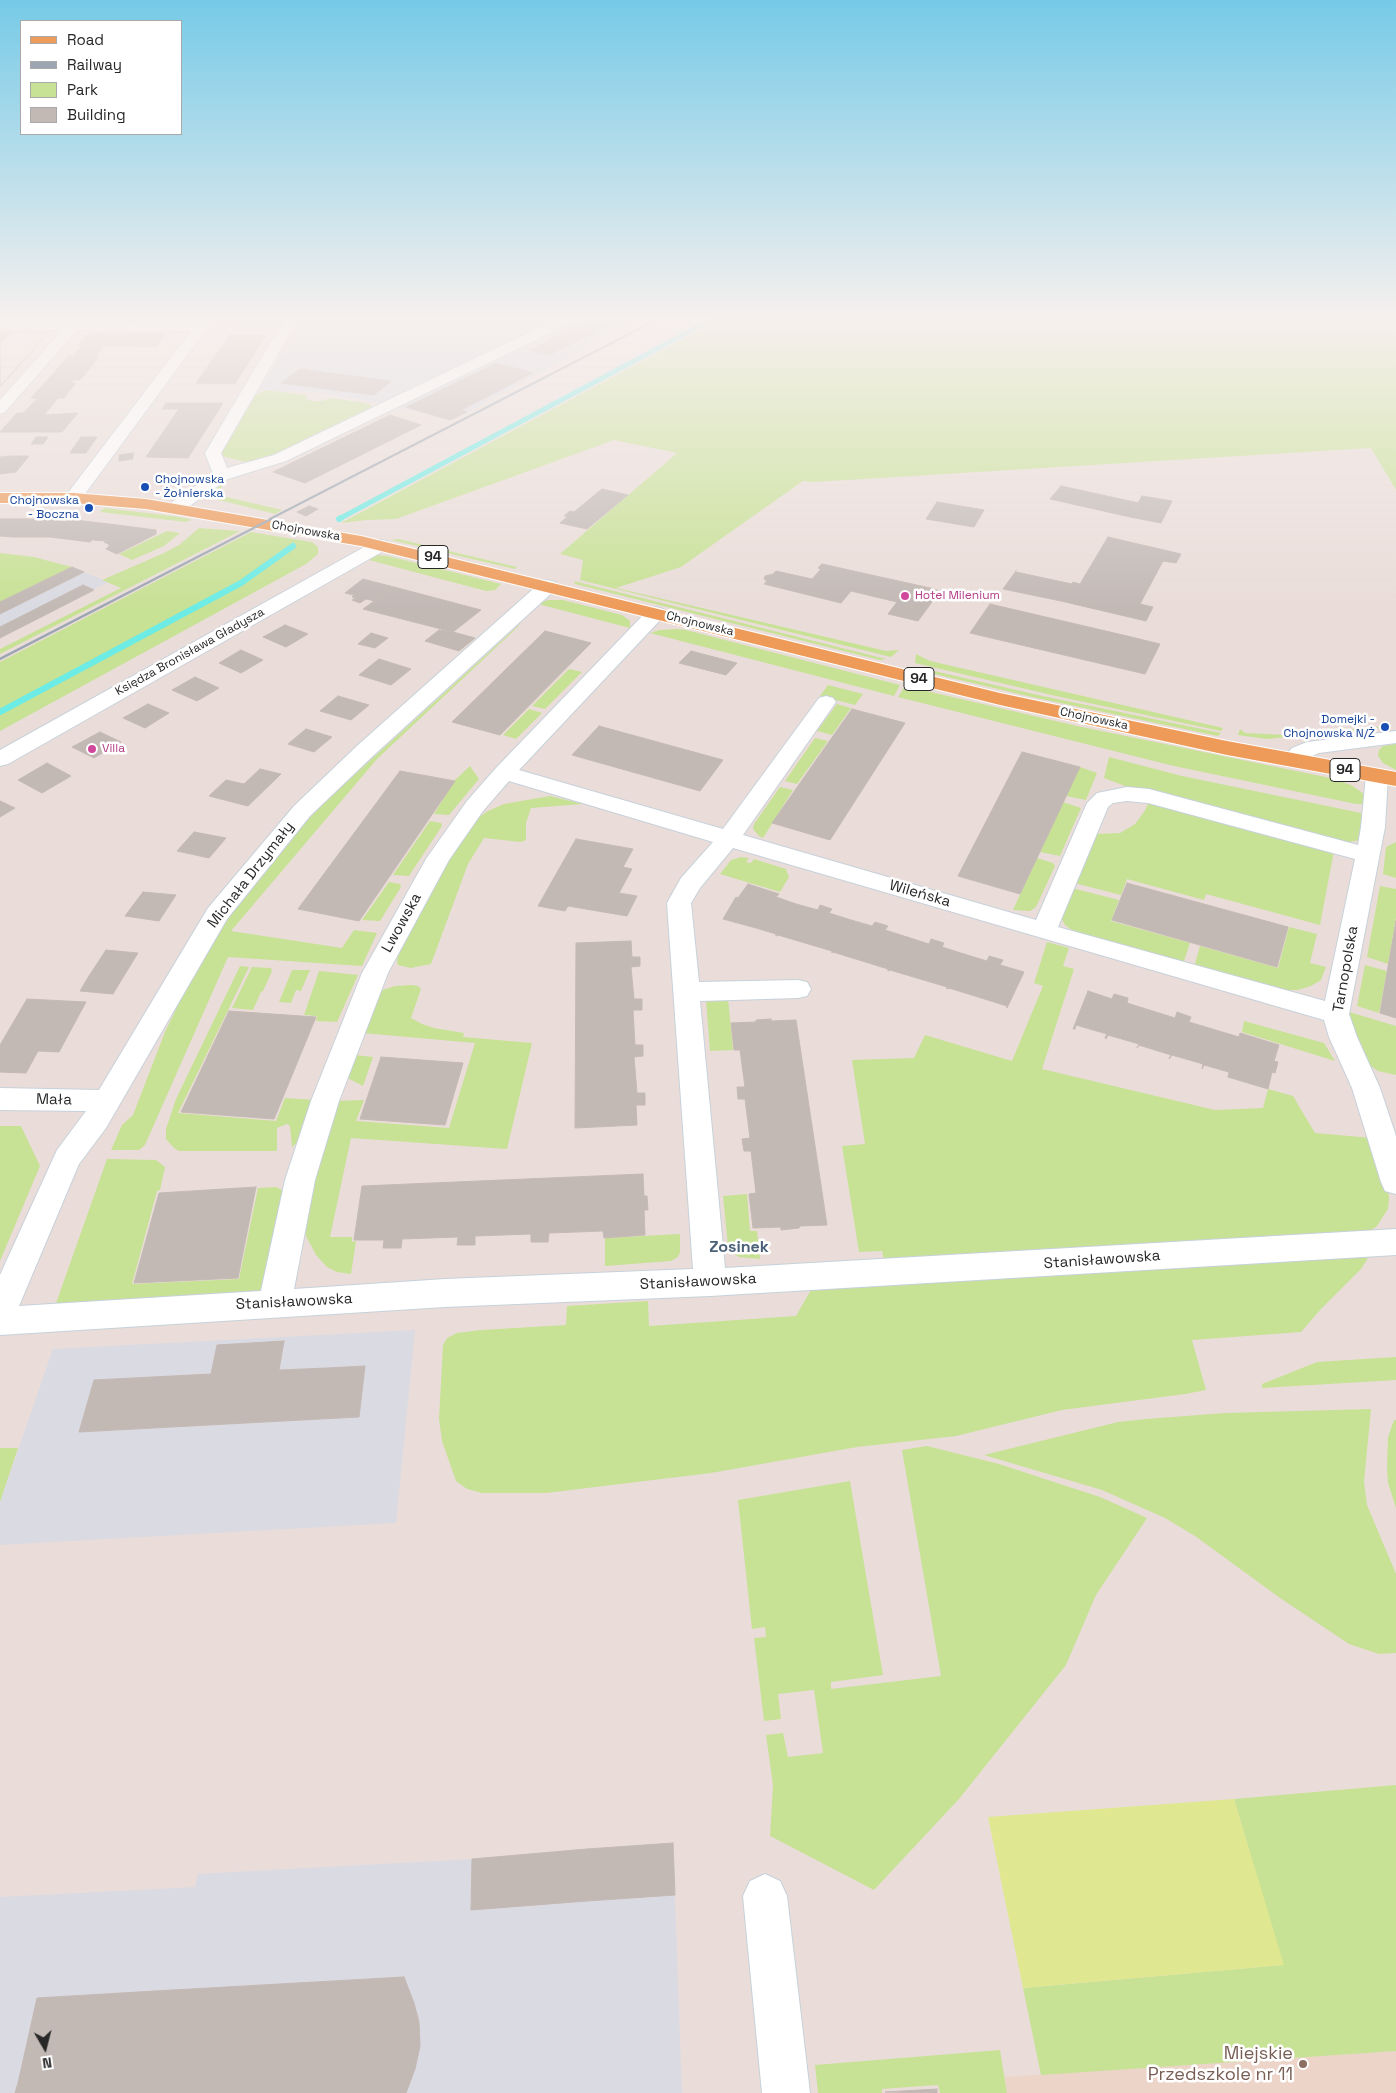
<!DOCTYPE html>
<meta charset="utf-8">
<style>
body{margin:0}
#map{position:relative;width:1396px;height:2093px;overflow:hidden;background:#eaddd9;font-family:"Space Grotesk",sans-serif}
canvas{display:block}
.legend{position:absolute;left:20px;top:20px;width:162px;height:115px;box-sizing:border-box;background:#fff;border:1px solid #a9a9a9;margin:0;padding:6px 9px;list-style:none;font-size:15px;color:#272727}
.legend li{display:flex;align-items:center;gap:10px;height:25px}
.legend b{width:25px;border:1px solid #a9a9a9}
.north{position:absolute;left:20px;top:2023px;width:50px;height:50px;-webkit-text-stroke:4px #fff;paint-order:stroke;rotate:172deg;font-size:14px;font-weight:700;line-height:20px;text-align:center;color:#272727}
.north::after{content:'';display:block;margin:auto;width:18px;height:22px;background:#272727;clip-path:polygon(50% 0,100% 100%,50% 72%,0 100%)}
</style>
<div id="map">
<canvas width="1396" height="2093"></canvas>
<ul class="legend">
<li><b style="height:6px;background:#ee9b5a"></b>Road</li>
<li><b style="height:6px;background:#9ca6b2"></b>Railway</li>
<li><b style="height:14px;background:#c7e195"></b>Park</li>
<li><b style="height:14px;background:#c2b9b5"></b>Building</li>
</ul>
<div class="north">N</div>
</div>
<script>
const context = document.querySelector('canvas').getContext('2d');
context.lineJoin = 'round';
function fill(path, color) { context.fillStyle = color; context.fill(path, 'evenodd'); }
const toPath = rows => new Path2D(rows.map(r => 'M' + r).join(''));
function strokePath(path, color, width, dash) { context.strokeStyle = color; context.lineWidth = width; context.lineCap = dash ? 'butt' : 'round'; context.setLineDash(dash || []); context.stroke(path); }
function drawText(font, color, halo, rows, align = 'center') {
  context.font = font + ' "Space Grotesk",sans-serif'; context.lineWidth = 5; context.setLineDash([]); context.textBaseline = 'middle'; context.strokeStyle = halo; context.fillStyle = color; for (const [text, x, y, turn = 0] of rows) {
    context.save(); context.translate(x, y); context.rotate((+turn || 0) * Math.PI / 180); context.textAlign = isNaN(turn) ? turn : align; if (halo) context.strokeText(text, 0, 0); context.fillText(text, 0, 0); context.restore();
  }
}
const industrial = toPath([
 [225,316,647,316,451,421,386,404,314,392,259,390,296,330,218,326],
 [72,567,108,582,0,638,0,602],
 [415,1330,396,1523,0,1545,0,1502,53,1349],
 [673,1843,682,2093,0,2093,0,1897,195,1887,198,1874,472,1859]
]);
const education = toPath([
 [1396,2051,1396,2093,1007,2093,1005,2077]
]);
const green = toPath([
 [0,316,185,316,182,319],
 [726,316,1396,316,1396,490,1371,448,814,482,803,481,681,567,616,588,886,651,899,650,891,657,580,580,583,560,560,554,677,453,614,440,396,519,367,520,341,523],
 [266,390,307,395,306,399,312,401,323,401,331,398,365,403,371,405,372,408,273,457,246,462,225,457,220,452,253,396],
 [220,484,223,485,219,492,222,496,282,510,275,514,211,498,211,496,214,493,210,492],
 [104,508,173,516,190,519,191,520,186,522,100,512],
 [199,528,240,531,0,654,0,649,121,588,102,580,164,553,179,545],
 [167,531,180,533,164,546,132,560,119,554],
 [251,532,312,542,318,547,318,554,306,564,0,731,0,662],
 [398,539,517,567,515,569,391,540],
 [0,553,34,557,72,567,0,602],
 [377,555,388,556,501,584,495,590,486,591,369,560],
 [574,581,886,659,880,660,575,584],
 [548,600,563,600,622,615,630,621,630,628,538,604],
 [519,625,520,625,377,759,231,931,342,948,354,930,377,933,362,966,228,957,145,1145,139,1150,111,1150,122,1125,133,1115,165,1032,188,985,223,926,249,888,290,838,330,797],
 [677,629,686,630,900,685,894,696,650,633,660,630],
 [916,654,930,661,1223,728,1221,731,1056,696,915,663],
 [917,667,1038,695,1221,733,1218,736,1032,697,922,671],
 [569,669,582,672,545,709,532,706],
 [828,685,863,694,855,705,820,696],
 [905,686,1077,726,1330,778,1351,785,1364,794,1368,800,1368,804,1356,804,1174,766,898,697],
 [837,704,851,708,832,735,817,731],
 [529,709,542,713,516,739,503,735],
 [1378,727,1379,728,1267,739,1238,735,1240,729,1245,733,1286,735],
 [815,738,828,741,797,784,785,781],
 [1396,744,1396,770,1383,763,1378,756,1379,750,1383,746],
 [1109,757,1182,776,1366,814,1360,840,1344,843,1133,789,1104,778],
 [470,766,479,779,449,815,434,814,455,780],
 [1080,767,1097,773,1086,800,1066,796],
 [780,787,793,790,763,838,759,836,753,829,754,824],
 [550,796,583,804,531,808,526,823,526,840,521,842,484,838,468,864,431,964,411,968,398,965,397,961,399,952,447,862,478,818,488,811,504,804],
 [1063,802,1081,808,1060,856,1040,852],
 [1149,802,1334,851,1320,925,1206,894,1204,900,1127,879,1121,895,1074,883,1094,834,1120,833,1135,824,1144,812],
 [430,821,441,823,442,826,409,876,393,875],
 [1396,842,1396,878,1383,874,1386,847],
 [741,857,749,858,746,862,751,863,754,859,786,869,789,877,780,892,720,874,731,860],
 [1037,858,1053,863,1055,866,1036,907,1030,911,1013,910],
 [389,882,400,884,401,887,380,921,362,920],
 [1380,886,1396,889,1396,917,1388,964,1367,957],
 [1072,888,1119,900,1111,921,1190,943,1183,964,1072,930,1065,925,1061,917],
 [1289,927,1317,934,1310,963,1326,967,1321,980,1311,986,1298,990,1282,990,1194,967,1200,946,1278,968],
 [1047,942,1069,948,1063,966,1074,969,1042,1069,1215,1110,1263,1108,1268,1089,1293,1096,1315,1133,1372,1138,1388,1187,1389,1199,1388,1209,1377,1226,1369,1232,885,1264,882,1251,859,1252,842,1146,865,1144,852,1060,914,1058,925,1035,1012,1061,1043,986,1034,983],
 [1365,965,1387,971,1379,1013,1357,1006],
 [240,966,249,967,178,1113,276,1121,285,1098,315,1100,299,1141,292,1147,290,1126,287,1124,277,1128,277,1151,179,1151,174,1148,166,1139,166,1129,176,1099],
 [252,967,271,968,272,971,263,991,261,992,253,1010,232,1008],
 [292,970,310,970,301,991,296,990,291,1003,279,1002],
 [319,971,358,975,337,1022,316,1021,317,1016,304,1015],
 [412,985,418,986,421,989,411,1018,422,1024,434,1028,464,1033,463,1037,532,1043,507,1149,351,1138,330,1237,352,1237,352,1242,356,1241,351,1274,337,1272,327,1267,316,1255,306,1236,304,1222,335,1101,364,1100,356,1121,449,1128,475,1043,363,1033,355,1055,373,1057,363,1086,344,1076,380,991,395,986],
 [728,998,733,1050,710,1051,706,1000],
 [1349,1012,1396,1026,1396,1075,1378,1071,1365,1062,1349,1023],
 [1244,1021,1324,1043,1335,1061,1242,1032],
 [0,1126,21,1126,40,1166,0,1261],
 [107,1159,156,1160,165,1167,160,1190,157,1191,132,1284,239,1279,258,1188,276,1187,282,1190,264,1289,258,1293,55,1306],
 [747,1194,750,1231,757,1231,760,1259,739,1257,733,1253,728,1246,723,1196],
 [680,1234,680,1252,678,1257,671,1261,605,1266,605,1238],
 [1363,1257,1368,1258,1361,1269,1321,1309,1301,1332,1192,1340,1206,1390,1185,1394,1062,1410,956,1436,857,1447,711,1473,546,1493,482,1493,467,1489,456,1481,442,1441,439,1419,443,1345,447,1338,457,1333,481,1330,566,1325,567,1306,648,1301,649,1326,796,1316,812,1288],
 [1396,1357,1396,1380,1262,1388,1262,1384,1317,1362],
 [1371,1409,1364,1482,1367,1505,1396,1574,1396,1653,1379,1654,1349,1644,1280,1598,1195,1536,1165,1518,1102,1490,984,1455,1118,1422,1146,1419,1225,1413],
 [1394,1420,1396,1420,1396,1508,1388,1483,1387,1467,1388,1437],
 [927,1446,999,1464,1100,1497,1147,1518,1096,1595,1066,1665,959,1799,874,1890,770,1836,773,1785,766,1735,783,1733,788,1757,823,1753,814,1690,778,1694,781,1719,764,1721,754,1638,766,1637,765,1627,752,1629,738,1500,850,1481,883,1675,831,1682,831,1689,941,1676,902,1450],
 [0,1448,18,1448,0,1502],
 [1396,1785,1396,2051,1041,2075,1023,1988,1283,1965,1234,1799],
 [1000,2050,1007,2093,940,2093,938,2085,882,2089,882,2093,818,2093,815,2065]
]);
const pitch = toPath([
 [1234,1799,1284,1965,1023,1988,988,1817]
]);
const streamFar1 = toPath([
 [339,519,718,316]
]);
const stream = toPath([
 [339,519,341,518],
 [0,712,241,583,293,546]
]);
const building = toPath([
 [249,316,282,316,280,319,247,319,249,316],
 [323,316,500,316,499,319,322,318,323,316],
 [600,316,621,320,549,355,530,350,600,316],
 [0,332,49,332,1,386,0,386,0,332],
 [12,332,49,332,0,386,0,344,12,332],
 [89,333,166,333,156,347,105,345,96,357,99,357,80,380,74,380,71,383,76,383,64,398,58,398,44,415,78,413,62,432,0,432,17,413,23,413,37,399,31,398,69,356,73,356,82,345,78,345,89,333],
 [230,335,266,335,235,384,196,383,230,335],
 [496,363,533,373,461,410,423,399,496,363],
 [300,369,391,381,374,395,281,383,300,369],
 [423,399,461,410,467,412,450,420,406,407,423,399],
 [166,403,183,403,179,409,162,409,166,403],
 [183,403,223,403,188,458,146,457,183,403],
 [390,415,421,425,305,483,273,472,390,415],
 [36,437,48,437,43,444,31,444,36,437],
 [81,437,97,437,86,453,70,453,81,437],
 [133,453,133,459,119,461,119,455,133,453],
 [12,456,29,456,16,472,0,474,0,457,12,456],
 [1061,486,1139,503,1130,517,1050,499,1061,486],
 [602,489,628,495,587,529,560,523,568,516,564,516,570,511,574,512,602,489],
 [1142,496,1172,501,1161,523,1130,517,1142,496],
 [937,502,984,510,974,527,926,519,937,502],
 [309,506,318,509,306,516,297,512,309,506],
 [0,519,27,519,13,537,0,536,0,519],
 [27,519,66,519,50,537,13,537,27,519],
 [66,519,109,524,90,542,50,537,66,519],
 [109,524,156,530,156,534,117,554,106,549,110,545,104,542,107,541,93,540,109,524],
 [1108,537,1181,554,1176,563,1163,561,1140,604,1153,607,1146,621,1061,601,1073,582,1080,584,1108,537],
 [822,564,930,588,940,591,918,621,888,614,897,602,851,591,841,603,764,584,767,581,764,579,765,576,773,574,776,571,812,579,821,569,818,568,822,564],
 [72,567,84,572,0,614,0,602,72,567],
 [1016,571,1016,572,1072,584,1061,601,1003,589,1016,571],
 [363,579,394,587,375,601,366,599,360,603,352,600,356,598,352,597,354,595,345,593,363,579],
 [83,585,94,590,0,638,0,627,83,585],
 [394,587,481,610,453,632,363,609,394,587],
 [990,604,1127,636,1160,644,1145,674,970,633,990,604],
 [285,625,308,634,286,647,263,637,285,625],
 [439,630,453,632,475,638,459,651,425,641,439,630],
 [545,631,591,643,500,735,452,722,545,631],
 [371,633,388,638,375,648,358,644,371,633],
 [241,650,263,660,241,673,219,663,241,650],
 [691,651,737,663,726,675,679,663,691,651],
 [379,659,411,669,391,685,359,675,379,659],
 [195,677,219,688,197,701,172,690,195,677],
 [338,696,369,705,351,720,320,711,338,696],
 [148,704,169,713,145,728,123,718,148,704],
 [852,709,905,723,830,840,772,823,852,709],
 [599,726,723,760,700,791,572,755,599,726],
 [306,729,332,737,314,752,288,744,306,729],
 [100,732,121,742,94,758,72,747,100,732],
 [1022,752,1080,767,1020,894,958,876,1022,752],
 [47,763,71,776,42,793,18,780,47,763],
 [260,769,281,774,248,806,209,796,226,780,244,784,260,769],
 [400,771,455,781,359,921,298,909,400,771],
 [0,801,15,808,0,817,0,801],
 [194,832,226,838,209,858,177,851,194,832],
 [576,839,633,849,623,867,632,869,619,893,637,896,627,916,568,906,565,911,538,906,576,839],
 [1127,883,1288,927,1277,967,1112,920,1127,883],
 [748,884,779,894,776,897,796,904,776,936,776,934,756,928,723,919,736,897,738,898,748,884],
 [143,892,176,895,159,921,125,916,143,892],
 [796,904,818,910,820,905,832,909,829,913,851,920,832,953,832,951,778,935,776,936,796,904],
 [851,920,872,926,875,922,888,926,885,930,907,937,888,971,888,969,833,952,832,953,851,920],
 [1396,921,1396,1018,1380,1013,1396,921],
 [907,937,929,944,931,939,944,943,942,947,964,954,947,989,947,987,890,970,888,971,907,937],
 [631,941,632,957,640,957,640,966,631,967,634,999,642,999,642,1010,633,1010,635,1045,643,1045,643,1056,634,1057,637,1093,645,1093,645,1105,636,1105,637,1125,575,1128,576,943,631,941],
 [106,950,138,953,122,979,89,976,106,950],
 [964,954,987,961,989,956,1003,960,1000,965,1024,972,1007,1008,1007,1006,949,988,947,989,964,954],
 [89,976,122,979,113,994,80,991,89,976],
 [1088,991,1112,999,1114,994,1128,998,1127,1003,1175,1018,1177,1012,1191,1017,1189,1022,1239,1037,1240,1033,1279,1045,1274,1061,1278,1062,1275,1073,1272,1072,1268,1089,1228,1077,1229,1072,1204,1065,1202,1069,1203,1064,1172,1055,1169,1059,1171,1055,1139,1045,1137,1048,1139,1044,1108,1035,1106,1039,1105,1038,1107,1034,1076,1025,1075,1029,1073,1029,1088,991],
 [27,999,86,1002,59,1052,38,1051,26,1073,0,1072,0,1045,27,999],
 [229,1011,316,1017,274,1119,181,1112,229,1011],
 [771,1019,771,1021,796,1020,827,1225,800,1226,799,1228,781,1230,781,1227,753,1228,749,1194,756,1193,751,1151,744,1151,742,1139,750,1138,745,1099,738,1099,737,1087,745,1087,740,1050,734,1050,731,1023,756,1022,756,1020,771,1019],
 [381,1057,463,1063,445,1125,360,1119,381,1057],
 [643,1174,644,1196,647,1196,648,1210,644,1210,645,1235,604,1238,603,1231,549,1233,548,1242,531,1242,531,1234,475,1236,475,1245,457,1245,458,1237,402,1239,401,1248,383,1248,384,1240,354,1240,362,1186,643,1174],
 [256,1187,238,1278,134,1283,159,1193,256,1187],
 [284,1341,279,1370,327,1368,320,1419,79,1432,94,1380,211,1374,217,1345,284,1341],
 [365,1366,359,1417,320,1419,327,1368,365,1366],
 [673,1843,675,1895,587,1901,587,1849,673,1843],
 [587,1849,587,1901,471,1910,472,1859,587,1849],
 [404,1977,414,2003,419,2022,420,2046,415,2069,406,2093,136,2093,155,1991,404,1977],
 [155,1991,136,2093,75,2093,78,2079,18,2083,37,1998,155,1991],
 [78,2079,75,2093,15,2093,18,2083,78,2079],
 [937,2089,937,2093,885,2092,937,2089]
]);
const minor = toPath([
 [202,316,216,316,79,502,67,502,64,498,67,494,191,331,77,330,5,412,0,414,0,400,62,330,0,329,0,321,197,323,202,316],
 [286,316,300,316,221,453,227,468,274,455,563,316,581,316,579,319,286,461,228,479,181,512,175,513,169,512,166,508,169,504,213,474,205,453,286,316],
 [381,540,387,541,390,545,387,549,8,764,0,766,0,750,375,541,381,540],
 [548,580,555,582,557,586,555,590,374,755,310,816,227,919,106,1128,79,1164,19,1306,261,1291,285,1180,311,1101,362,973,426,859,467,801,496,768,649,609,656,607,663,609,666,613,663,617,519,770,723,829,819,698,826,696,833,698,836,702,743,835,1036,920,1087,803,1097,793,1127,787,1149,789,1358,845,1361,827,1366,776,1369,771,1377,769,1385,771,1388,776,1385,827,1349,1014,1357,1037,1380,1088,1396,1136,1396,1194,1385,1191,1381,1182,1352,1088,1329,1037,1324,1020,733,848,700,888,691,903,699,982,798,980,807,982,811,989,807,996,798,998,700,1001,725,1268,1396,1229,1396,1255,710,1296,445,1307,0,1335,0,1275,57,1150,86,1111,0,1110,0,1088,99,1090,208,908,294,806,358,745,541,582,548,580],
 [509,781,713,842,681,878,667,903,693,1269,445,1279,294,1289,315,1180,339,1101,388,973,449,860,483,811,509,781],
 [1127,801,1148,803,1355,859,1325,1001,1058,927,1108,807,1113,803,1127,801],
 [1396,731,1396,743,1319,753,1308,758,1301,765,1293,767,1285,765,1282,760,1292,748,1307,742,1396,731],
 [765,1874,780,1881,787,1896,810,2093,762,2093,743,1896,750,1881,765,1874]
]);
const major = toPath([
 [0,493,73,493,146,499,361,536,1000,693,1227,741,1396,772,1396,786,1227,755,1000,705,361,546,146,509,73,503,0,503,0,493]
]);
const railFar1 = toPath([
 [270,519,664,316]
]);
const rail = toPath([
 [0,659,273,518]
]);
const markers = [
 [145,487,5,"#1a4fb4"],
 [89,508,5,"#1a4fb4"],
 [905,596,5,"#d1479c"],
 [1385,727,5,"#1a4fb4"],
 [92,749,5,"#d1479c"],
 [1303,2064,5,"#8d6e63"]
];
const farTransitnames = [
 ["Chojnowska",155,480,"left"],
 ["- Żołnierska",155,494,"left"],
 ["Chojnowska",79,501],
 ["- Boczna",79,515],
 ["Domejki -",1375,720],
 ["Chojnowska N/Ż",1375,734]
];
const farStreetnames = [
 ["Chojnowska",306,531,10],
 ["Chojnowska",700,624,14],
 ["Księdza Bronisława Gładysza",190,652,-29],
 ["Chojnowska",1094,719,12]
];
const farHotelnames = [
 ["Hotel Milenium",915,596],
 ["Villa",102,749]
];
const shields = [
 [433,557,30],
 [919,679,30],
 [1345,770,30]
];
const shieldNames = [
 ["94",433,557],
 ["94",919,679],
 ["94",1345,770]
];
const streetNames = [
 ["Michała Drzymały",251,875,-52],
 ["Wileńska",920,894,16],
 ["Lwowska",402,923,-61],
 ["Tarnopolska",1346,969,-80],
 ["Mała",54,1100,1],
 ["Stanisławowska",1102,1260,-4],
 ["Stanisławowska",698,1282,-3],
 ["Stanisławowska",294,1302,-3]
];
const neighbourhoodNames = [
 ["Zosinek",739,1248]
];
const nearEducationnames = [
 ["Miejskie",1293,2054],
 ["Przedszkole nr 11",1293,2075]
];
fill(industrial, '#dadae2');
fill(education, '#ecd4c8');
fill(green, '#c7e195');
fill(pitch, '#dfe891');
strokePath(streamFar1, '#6cece5', 5);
strokePath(stream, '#6cece5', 6);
fill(building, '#c2b9b5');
strokePath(building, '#c5b9b3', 1);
strokePath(minor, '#c7d1da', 2);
strokePath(major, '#fff', 2);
fill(minor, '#fff');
fill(major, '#ee9b5a');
strokePath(railFar1, '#9ca6b2', 2);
strokePath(rail, '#9ca6b2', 2.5);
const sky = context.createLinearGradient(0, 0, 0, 609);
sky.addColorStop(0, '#76cae7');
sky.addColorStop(0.52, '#f6f0ee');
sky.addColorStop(1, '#f6f0ee00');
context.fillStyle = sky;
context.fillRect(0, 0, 1396, 609);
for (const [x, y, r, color] of markers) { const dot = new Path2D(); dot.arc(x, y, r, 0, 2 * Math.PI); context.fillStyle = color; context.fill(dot); strokePath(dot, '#fff', 2); }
drawText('12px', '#164399', '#fff', farTransitnames, 'right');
drawText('12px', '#272727', '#fff', farStreetnames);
drawText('12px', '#b23c85', '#fff', farHotelnames, 'left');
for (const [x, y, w] of shields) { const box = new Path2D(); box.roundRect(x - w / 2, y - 11.5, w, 23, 4); context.fillStyle = '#fff'; context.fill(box); strokePath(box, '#272727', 1); }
drawText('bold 14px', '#272727', null, shieldNames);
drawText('15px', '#272727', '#fff', streetNames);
drawText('bold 16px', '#496077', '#fff', neighbourhoodNames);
drawText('18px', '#785e54', '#fff', nearEducationnames, 'right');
</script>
